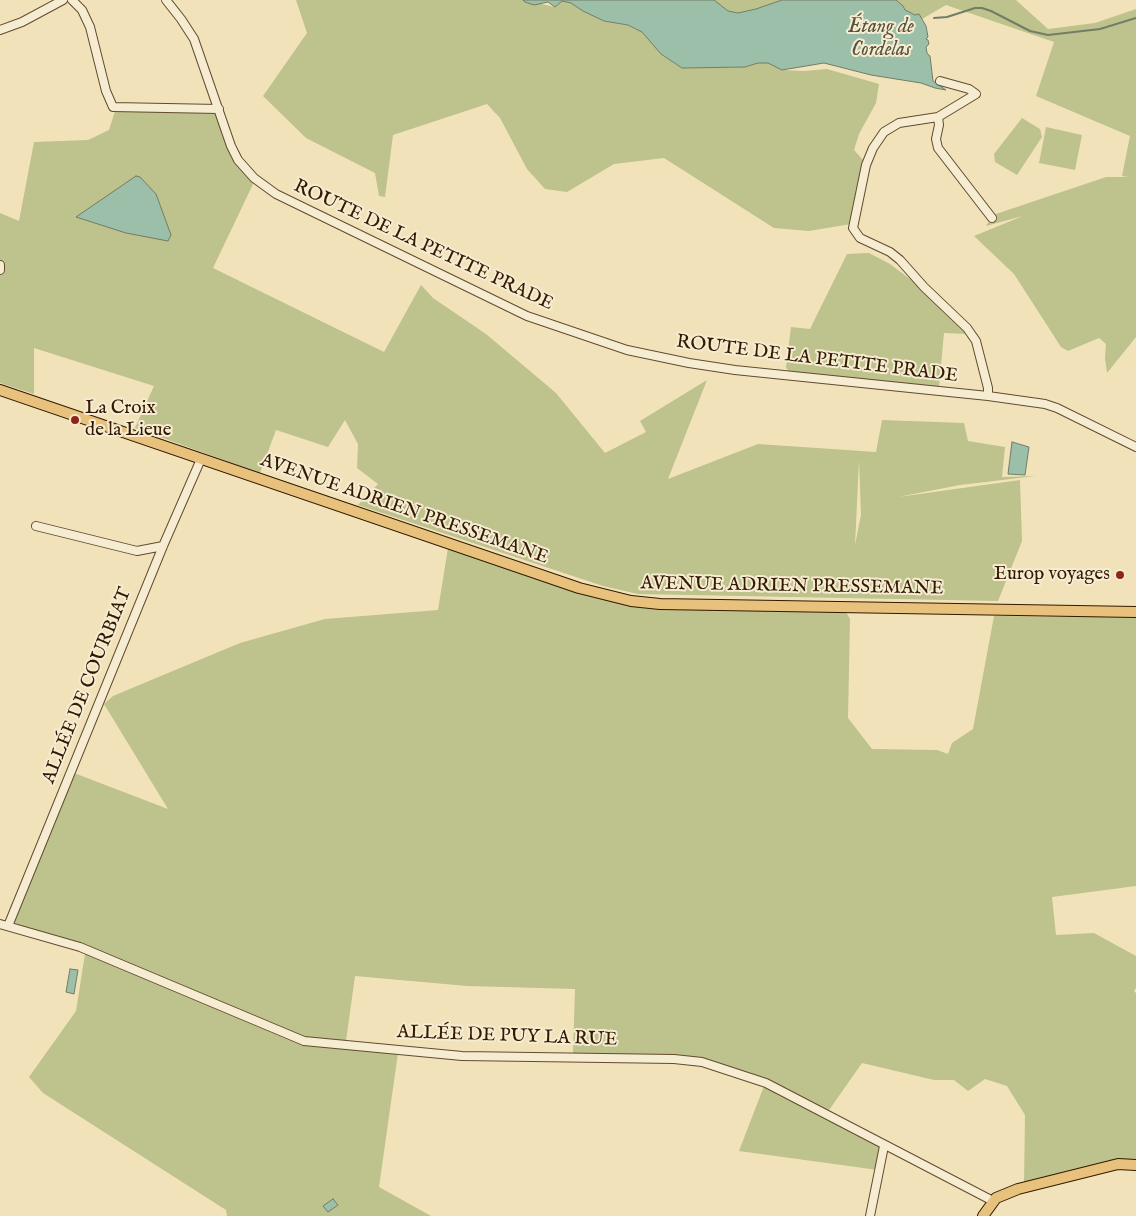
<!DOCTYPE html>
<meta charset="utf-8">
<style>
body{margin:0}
canvas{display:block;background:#f1e2ba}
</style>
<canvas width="1136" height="1216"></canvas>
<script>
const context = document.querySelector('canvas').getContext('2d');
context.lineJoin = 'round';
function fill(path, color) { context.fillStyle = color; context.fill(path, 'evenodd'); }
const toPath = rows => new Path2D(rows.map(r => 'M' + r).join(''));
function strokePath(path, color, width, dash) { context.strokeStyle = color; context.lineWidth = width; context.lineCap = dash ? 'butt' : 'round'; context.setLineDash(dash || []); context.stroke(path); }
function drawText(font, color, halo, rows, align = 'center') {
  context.font = font + ' "IM FELL English",serif'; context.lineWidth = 4; context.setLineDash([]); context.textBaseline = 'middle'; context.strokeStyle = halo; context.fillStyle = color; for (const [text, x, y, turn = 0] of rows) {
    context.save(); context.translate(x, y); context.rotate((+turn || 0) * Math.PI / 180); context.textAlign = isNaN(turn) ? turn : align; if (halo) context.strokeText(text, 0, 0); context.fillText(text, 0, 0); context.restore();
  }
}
const green = toPath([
 [296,0,523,0,555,7,562,1,571,3,583,11,604,21,628,25,642,32,661,54,682,68,745,67,758,63,769,63,782,70,804,71,827,69,879,84,876,103,859,134,854,150,864,161,851,224,809,231,774,228,664,158,614,164,567,192,545,189,527,169,500,118,487,104,393,135,385,197,379,196,375,173,306,138,263,96,307,33],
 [714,0,782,0,756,9,738,13,728,11],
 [896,0,1016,0,1048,29,1095,23,1136,9,1136,337,1107,373,1105,358,1106,344,1099,338,1068,351,1061,347,1014,274,974,236,1023,216,986,226,993,215,1106,177,1128,177,1122,176,1130,136,1036,96,1054,42,946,5,922,19,919,14,915,15,905,10,903,6],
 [115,111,217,112,234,162,255,180,213,268,384,352,421,285,433,298,486,334,556,393,605,453,646,432,640,421,707,380,668,479,758,444,876,452,882,420,964,423,968,441,1005,447,1002,477,1036,476,960,485,898,497,1020,480,1022,541,998,601,638,594,603,586,358,505,378,484,357,468,358,444,345,420,328,447,276,430,260,473,135,428,154,386,34,348,34,394,0,383,0,213,19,221,34,142,88,140,109,130],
 [859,460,861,515,855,545],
 [1022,118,1040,129,1042,137,1017,175,995,162,994,154],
 [1046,127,1082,135,1075,170,1039,163],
 [869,253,890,264,926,291,967,334,944,333,939,387,789,371,786,368,791,327,810,329,847,254],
 [448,548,620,604,645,607,846,612,850,619,848,718,872,749,937,750,948,754,952,743,973,729,994,616,1136,617,1136,886,1052,897,1056,935,1094,933,1136,956,1136,988,1134,991,1136,993,1136,1159,1120,1159,1024,1184,1025,1115,1007,1086,985,1079,968,1091,954,1080,934,1080,862,1063,827,1113,701,1058,573,1054,575,989,467,986,355,976,346,1041,302,1037,82,945,19,925,14,922,74,773,168,809,104,704,113,696,240,643,325,619,438,610],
 [85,954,296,1043,398,1053,379,1187,431,1216,227,1216,226,1210,43,1093,29,1077,76,1011],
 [764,1086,879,1145,882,1147,878,1170,739,1151]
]);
const water = toPath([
 [523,0,714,0,728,11,738,13,756,9,782,0,896,0,903,6,905,10,915,15,919,14,926,26,928,37,926,39,928,40,929,44,926,47,927,53,930,56,933,81,946,90,935,88,921,83,871,75,824,63,782,70,768,63,758,63,745,67,682,68,661,54,642,32,628,25,604,21,583,11,571,3,562,1,555,7,548,2,534,5,525,2,523,0],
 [136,176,140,177,156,194,171,235,168,241,126,233,76,217,136,176],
 [1012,442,1029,447,1025,475,1008,474,1012,442],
 [70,969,78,970,74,994,66,992,70,969],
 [333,1199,338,1205,328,1212,323,1206,333,1199]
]);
const stream = toPath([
 [934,18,947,17,975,8,982,8,991,11,1030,31,1048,35,1100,29,1136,18]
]);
const minor = toPath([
 [72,0,82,10,90,27,106,91,113,107,219,109],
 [166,0,181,19,194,39,231,146,238,160,254,178,276,194,527,316,627,350,689,363,735,370,988,396,1045,404,1057,408,1136,447],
 [0,30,22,22,63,0],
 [940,81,969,89,976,94,938,117,899,123,884,132,873,148,866,165,853,228,860,238,890,252,900,260,924,287,967,328,976,341,988,388,988,396],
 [938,117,939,125,936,139,938,148,992,218],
 [0,265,0,270],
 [36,526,137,551,163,546],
 [0,924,80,947,304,1041,462,1056,674,1059,702,1062,766,1083,993,1201],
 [8,926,163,546,201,459],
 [870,1216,884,1146]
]);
const major = toPath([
 [0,390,579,588,631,601,660,604,1136,612],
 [983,1216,996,1198,1018,1189,1118,1164,1136,1165]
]);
const markers = [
 [75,420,5,"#8f2418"],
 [1120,575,5,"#8f2418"]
];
const streetNames = [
 ["ROUTE DE LA PETITE PRADE",423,246,25],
 ["ROUTE DE LA PETITE PRADE",817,360,7],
 ["AVENUE ADRIEN PRESSEMANE",404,510,19],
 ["AVENUE ADRIEN PRESSEMANE",792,587,1],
 ["ALLÉE DE COURBIAT",88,686,-68],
 ["ALLÉE DE PUY LA RUE",507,1037,2]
];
const poiNames = [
 ["La Croix",85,409],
 ["de la Lieue",85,431],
 ["Europ voyages",1110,575,"right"]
];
const waterNames = [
 ["Étang de",881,28],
 ["Cordelas",881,51]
];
fill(green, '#bec28c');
fill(water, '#9cbfa9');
strokePath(water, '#727d65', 1);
strokePath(stream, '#727d65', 2);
strokePath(minor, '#624b2e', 10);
strokePath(major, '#321900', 12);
strokePath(minor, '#f6ecd2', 8);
strokePath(major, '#e8c17d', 10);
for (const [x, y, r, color] of markers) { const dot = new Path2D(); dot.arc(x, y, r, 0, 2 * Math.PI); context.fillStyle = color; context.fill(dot); strokePath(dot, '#f6ecd2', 2); }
drawText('19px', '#321900', '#f6ecd2', streetNames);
drawText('19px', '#321900', '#f6ecd2', poiNames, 'left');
drawText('italic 20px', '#57533b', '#f6ecd2', waterNames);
</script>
